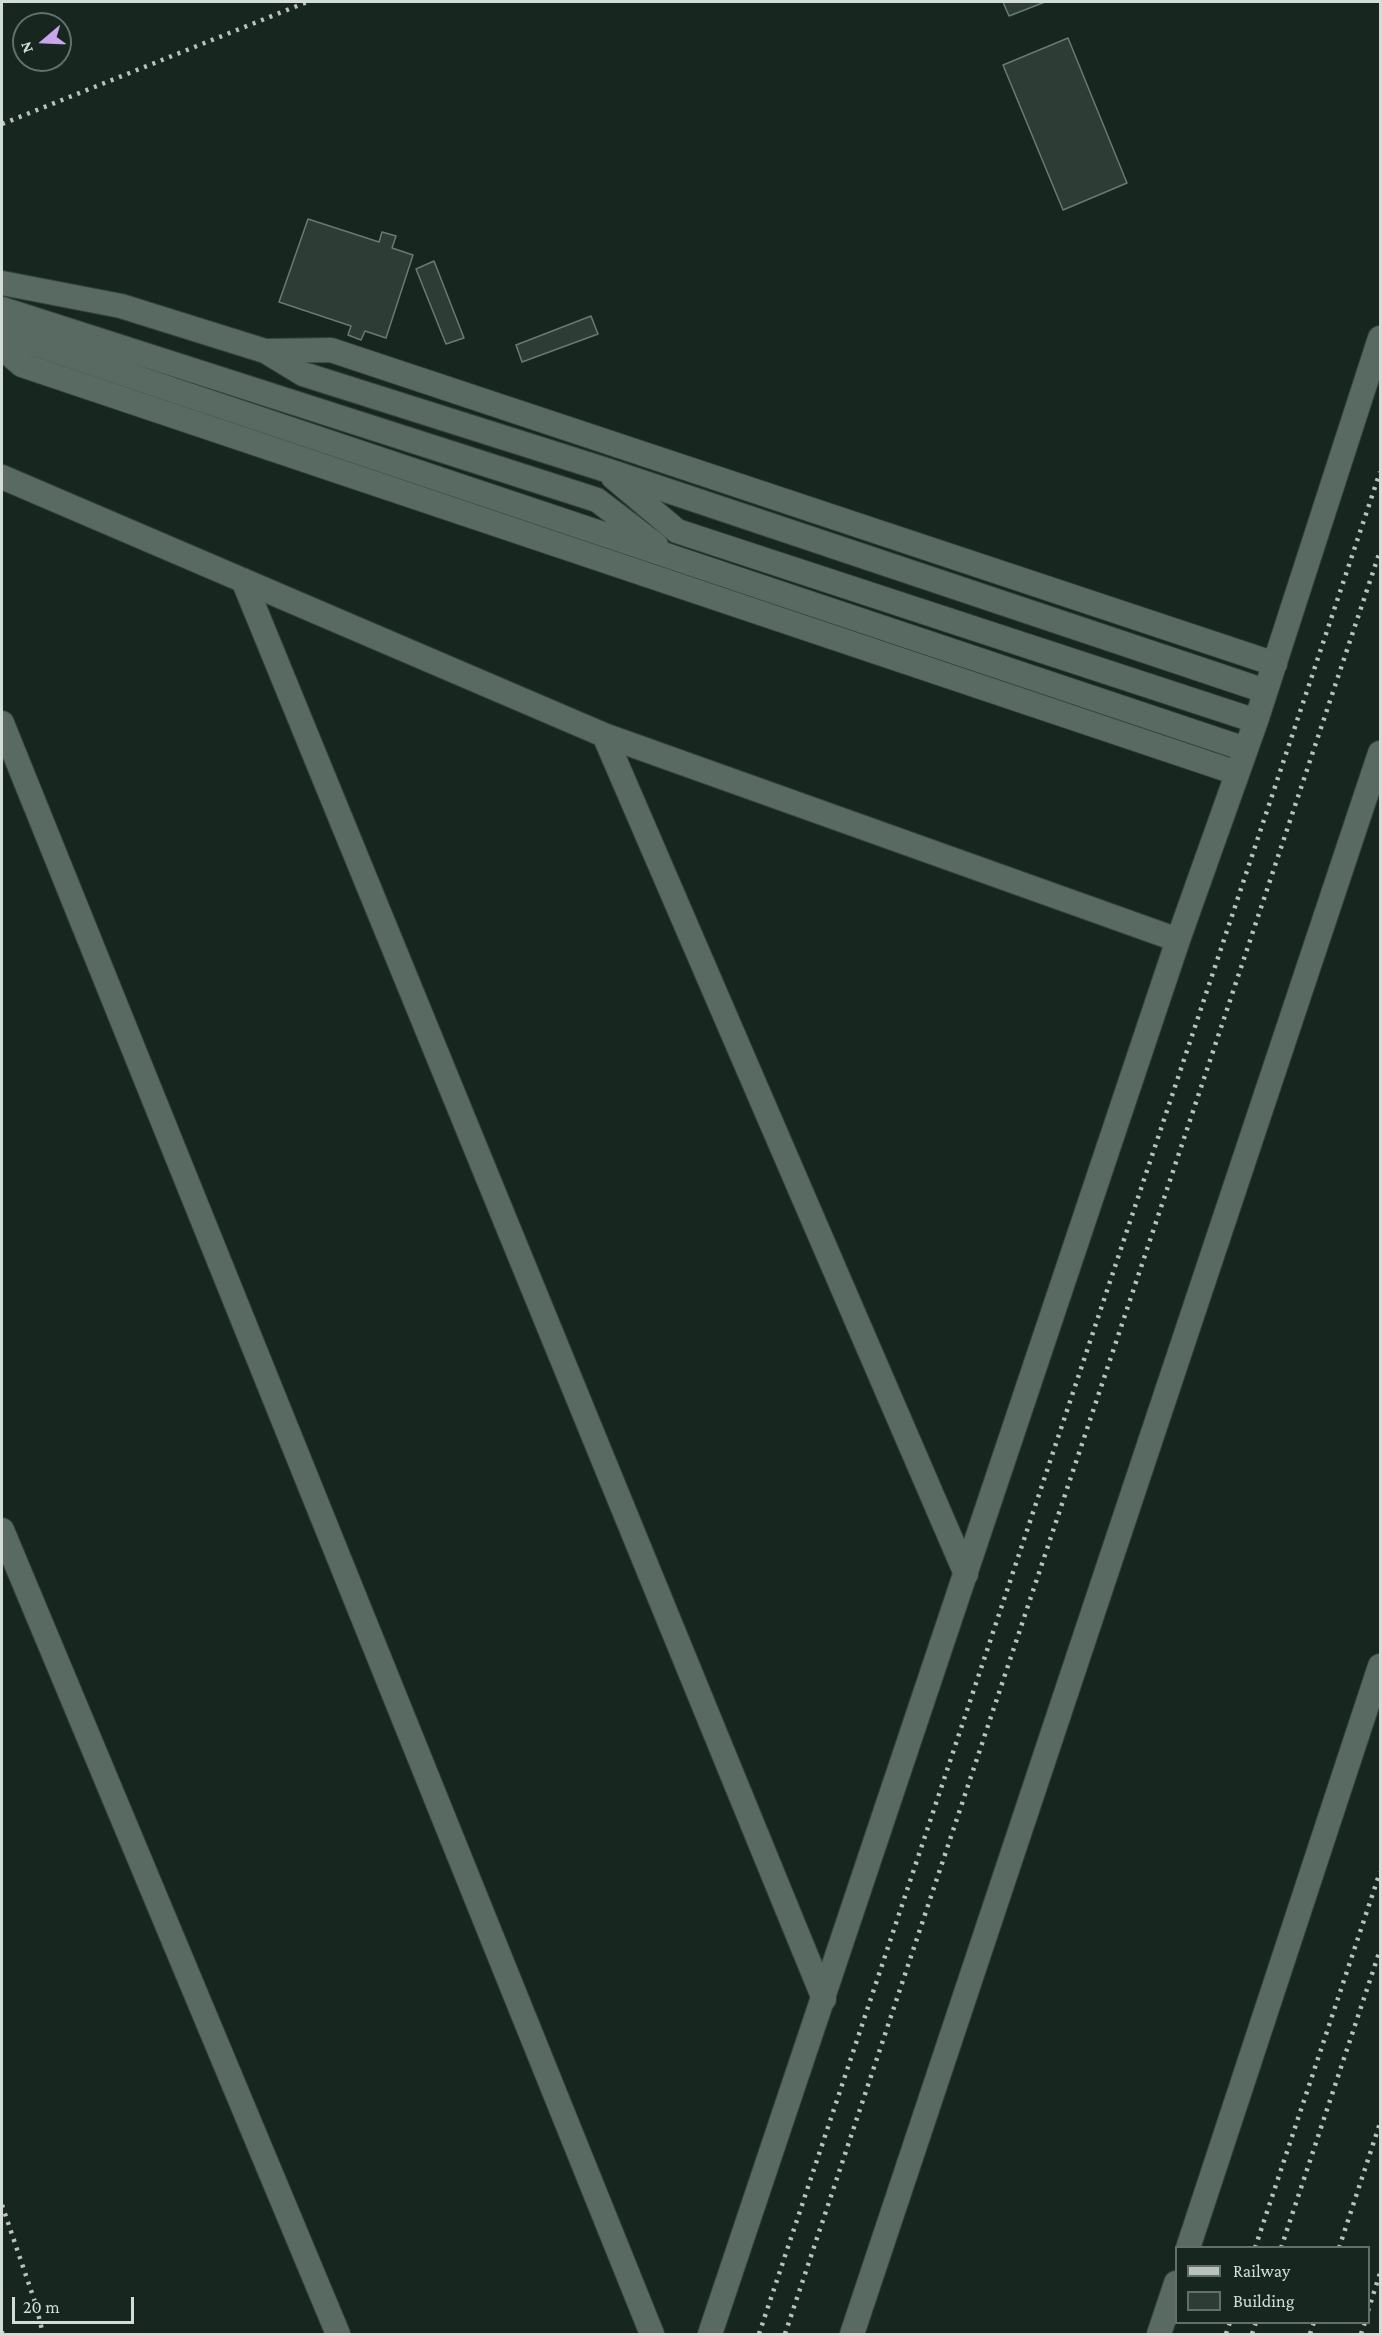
<!DOCTYPE html>
<style>
body{margin:0}
#map{position:relative;width:1382px;height:2336px;overflow:hidden;background:#17271f;font-family:"Crimson Pro",serif}
canvas{display:block}
.frame{position:absolute;inset:0;border:3px solid #d3ddd7;pointer-events:none}
.legend{position:absolute;left:1175px;top:2246px;width:195px;height:78px;box-sizing:border-box;background:#17271f;border:2px solid #627069;margin:0;padding:8px 10px;list-style:none;font-size:18px;color:#d3ddd7}
.legend li{display:flex;align-items:center;gap:12px;height:30px}
.legend b{width:30px;border:2px solid #627069}
.north{position:absolute;left:12px;top:12px;width:60px;height:60px;box-sizing:border-box;background:#17271f;border:2px solid #627069;border-radius:50%;rotate:251deg;font-size:16px;font-weight:700;line-height:24px;text-align:center;color:#d3ddd7}
.north::after{content:'';display:block;margin:auto;width:21px;height:27px;background:#c9a5ee;clip-path:polygon(50% 0,100% 100%,50% 72%,0 100%)}
.scale{position:absolute;left:12px;top:2297px;width:122px;height:27px;box-sizing:border-box;border:3px solid #d3ddd7;border-top:0;padding-left:8px;font-size:18px;line-height:21px;white-space:nowrap;color:#d3ddd7;-webkit-text-stroke:4px #17271f;paint-order:stroke}
</style>
<div id="map">
<canvas width="1382" height="2336"></canvas>
<div class="frame"></div>
<ul class="legend">
<li><b style="height:8px;background:#b8c3bd"></b>Railway</li>
<li><b style="height:16px;background:#2d3d35"></b>Building</li>
</ul>
<div class="north">N</div>
<div class="scale">20 m</div>
</div>
<script>
const context = document.querySelector('canvas').getContext('2d');
context.lineJoin = 'round';
function fill(path, color) { context.fillStyle = color; context.fill(path, 'evenodd'); }
const toPath = rows => new Path2D(rows.map(r => 'M' + r).join(''));
function strokePath(path, color, width, dash) { context.strokeStyle = color; context.lineWidth = width; context.lineCap = dash ? 'butt' : 'round'; context.setLineDash(dash || []); context.stroke(path); }
const building = toPath([
 [1003,2,1045,2,1009,16,1003,2],
 [1068,38,1127,183,1063,210,1003,65,1068,38],
 [308,219,379,242,382,232,396,236,392,248,413,255,386,338,365,331,361,340,348,335,351,326,279,302,308,219],
 [434,261,464,338,446,344,416,269,434,261],
 [591,316,598,334,522,362,516,345,591,316]
]);
const service = toPath([
 [2,283,121,306,265,351,303,374,603,469,1265,691],
 [2,309,597,500,656,545],
 [2,327,27,341,1245,749],
 [2,348,22,365,1237,773],
 [265,351,331,350,1275,664],
 [2,477,604,735,1178,940],
 [613,477,677,531,1256,721],
 [243,580,824,1999],
 [2,723,652,2334],
 [604,735,966,1574],
 [2,1530,338,2334],
 [1188,2248,1380,1666],
 [710,2334,1178,940,1256,721,1380,338],
 [852,2334,1380,753],
 [1159,2334,1176,2283]
]);
const rail = toPath([
 [2,124,307,2],
 [2,2205,36,2305,43,2334],
 [1255,2248,1380,1872],
 [1281,2248,1380,1950],
 [1339,2248,1380,2123],
 [1368,2311,1380,2273],
 [2,2331,2,2334],
 [759,2334,1380,472],
 [785,2334,1380,551],
 [1226,2334,1230,2322],
 [1252,2334,1256,2322],
 [1310,2334,1314,2322],
 [1361,2334,1365,2322]
]);
fill(building, '#2d3d35');
strokePath(building, '#697b71', 1.5);
strokePath(service, '#35413a', 26);
strokePath(service, '#586a61', 24);
strokePath(rail, '#b8c3bd', 4.5, [3, 6]);
</script>
